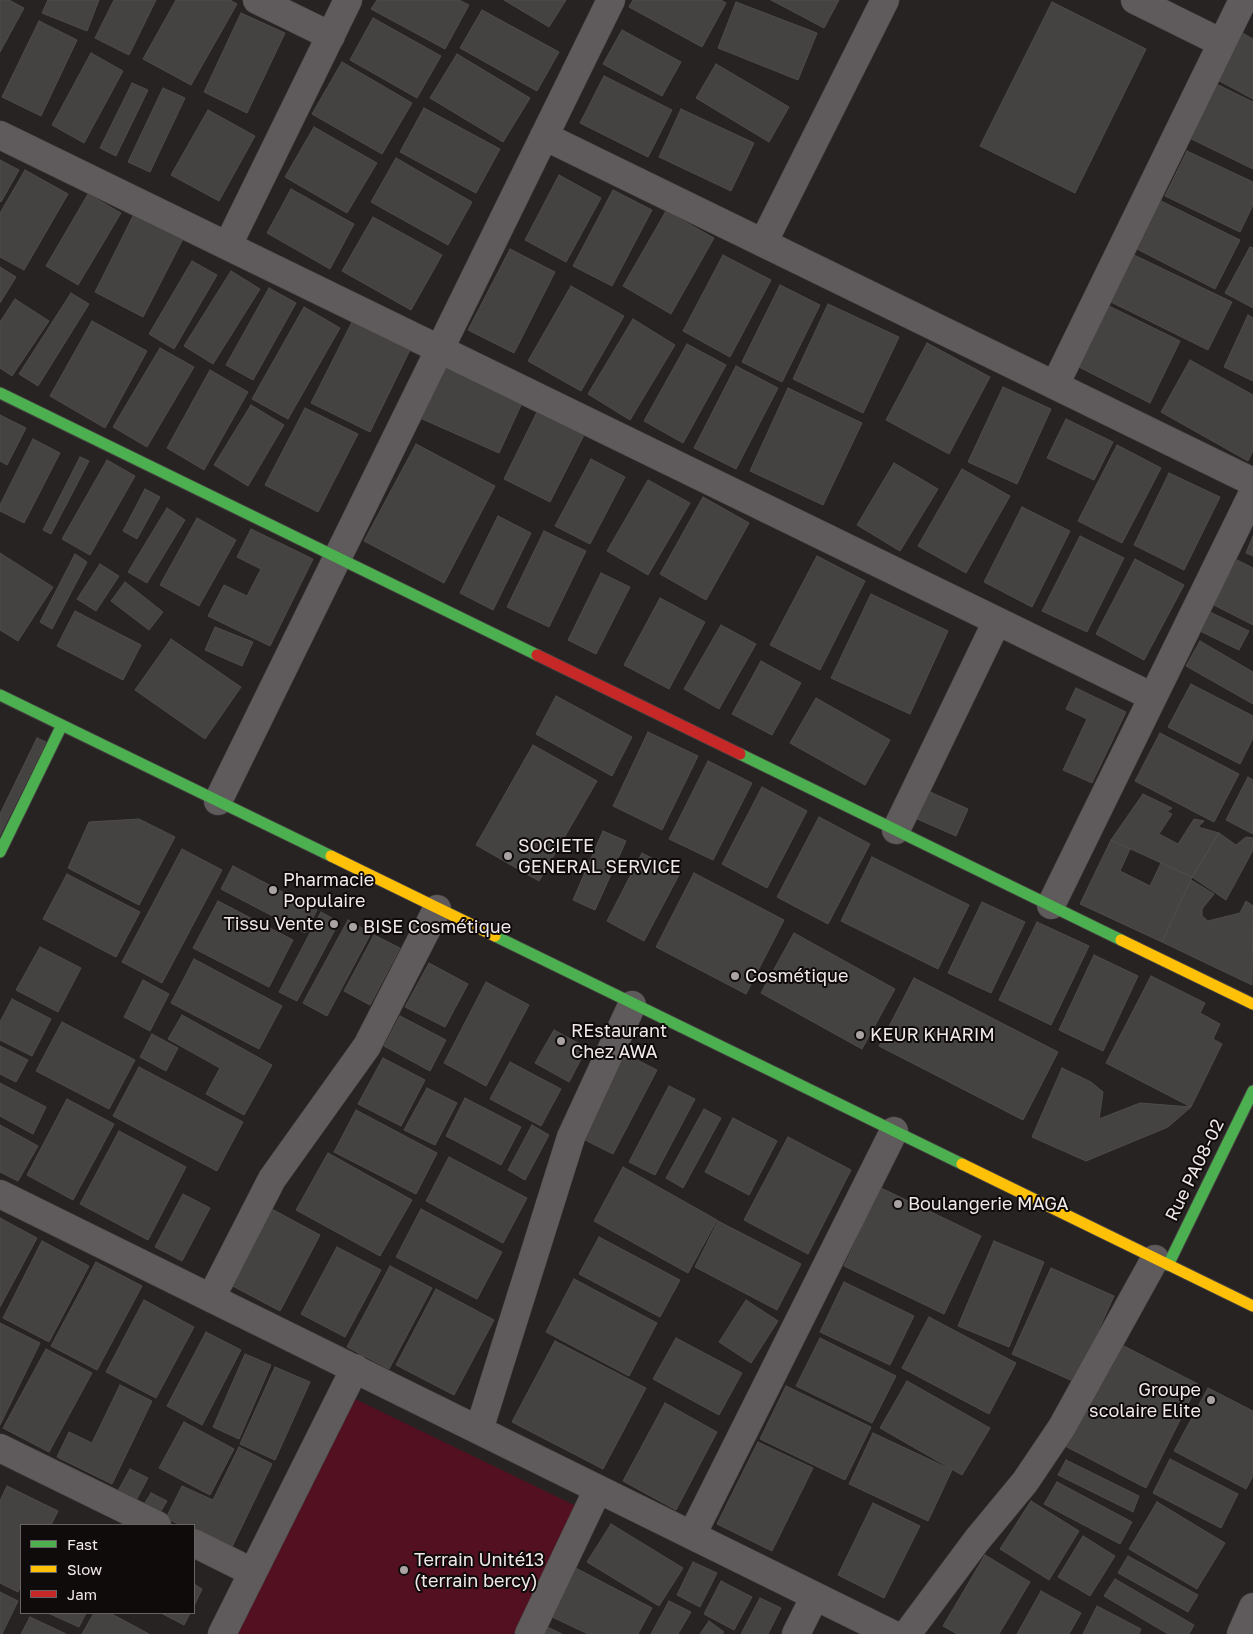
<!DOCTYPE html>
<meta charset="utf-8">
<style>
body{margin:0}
#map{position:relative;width:1253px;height:1634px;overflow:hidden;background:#282323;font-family:"Golos Text",sans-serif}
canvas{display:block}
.legend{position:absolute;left:20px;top:1524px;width:175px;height:90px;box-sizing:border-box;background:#100b0b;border:1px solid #6a6364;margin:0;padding:6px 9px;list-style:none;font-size:15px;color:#f0e8e9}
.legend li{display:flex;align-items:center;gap:10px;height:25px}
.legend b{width:25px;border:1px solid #6a6364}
</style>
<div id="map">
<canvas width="1253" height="1634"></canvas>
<ul class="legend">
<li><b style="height:6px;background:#4caf50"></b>Fast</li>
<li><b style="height:6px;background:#ffc107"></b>Slow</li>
<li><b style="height:6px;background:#c62828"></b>Jam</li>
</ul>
</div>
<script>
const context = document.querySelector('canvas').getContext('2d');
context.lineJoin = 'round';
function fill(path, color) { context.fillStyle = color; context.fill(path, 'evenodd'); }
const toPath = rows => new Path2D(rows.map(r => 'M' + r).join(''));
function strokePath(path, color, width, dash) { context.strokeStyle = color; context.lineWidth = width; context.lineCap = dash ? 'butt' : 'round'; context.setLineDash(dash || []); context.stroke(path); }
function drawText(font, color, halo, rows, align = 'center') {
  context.font = font + ' "Golos Text",sans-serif'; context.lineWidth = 4; context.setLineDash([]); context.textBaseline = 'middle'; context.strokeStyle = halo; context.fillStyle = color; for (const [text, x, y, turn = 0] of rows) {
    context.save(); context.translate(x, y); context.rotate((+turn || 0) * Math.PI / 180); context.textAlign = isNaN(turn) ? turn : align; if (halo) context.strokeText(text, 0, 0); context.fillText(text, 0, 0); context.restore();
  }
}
const green = toPath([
 [349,1396,576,1506,514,1634,233,1634]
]);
const building = toPath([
 [0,0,9,0,24,8,0,52,0,0],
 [48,0,99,0,87,31,42,13,48,0],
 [114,0,156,0,129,55,95,38,114,0],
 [176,0,230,0,237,4,191,85,143,59,176,0],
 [377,0,459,0,469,5,445,49,371,9,377,0],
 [504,0,566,0,549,27,504,0],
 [633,0,721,0,726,3,702,47,629,7,633,0],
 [771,0,839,0,824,28,771,0],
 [736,2,817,33,798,80,718,48,736,2],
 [1052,2,1146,49,1075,193,980,146,1052,2],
 [482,10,559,52,537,91,460,48,482,10],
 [241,13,285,33,247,113,204,92,241,13],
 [373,18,441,56,417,98,350,60,373,18],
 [39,21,77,40,41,116,2,97,39,21],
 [622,30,681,62,662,96,603,64,622,30],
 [1239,31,1253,39,1253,99,1214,78,1239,31],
 [91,53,123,71,84,143,52,125,91,53],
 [457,54,530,98,503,142,430,98,457,54],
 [342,62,412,103,382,154,312,114,342,62],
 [716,64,789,107,769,142,696,98,716,64],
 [604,76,672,110,648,157,580,123,604,76],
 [1208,80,1253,102,1253,169,1181,134,1208,80],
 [132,83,148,90,116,156,100,148,132,83],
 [163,88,185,98,150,172,128,162,163,88],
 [424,108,500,149,476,193,400,152,424,108],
 [681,109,754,143,731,191,659,157,681,109],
 [208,110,255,136,219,201,171,175,208,110],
 [314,127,377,163,347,213,285,177,314,127],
 [1187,151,1253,182,1253,205,1240,232,1165,196,1187,151],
 [396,158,472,202,448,245,371,202,396,158],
 [0,160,19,170,1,202,0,201,0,160],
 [25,170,68,194,24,270,0,257,0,213,25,170],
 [559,175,601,198,566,262,525,240,559,175],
 [291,189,354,224,330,269,267,233,291,189],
 [613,190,652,210,612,286,573,266,613,190],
 [88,194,121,213,78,285,46,266,88,194],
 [1159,200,1240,240,1215,289,1135,248,1159,200],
 [137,208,186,233,143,317,95,292,137,208],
 [666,211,714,238,671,314,623,286,666,211],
 [373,217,442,255,411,310,342,271,373,217],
 [1250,247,1253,248,1253,308,1225,293,1250,247],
 [510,249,555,272,514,353,468,330,510,249],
 [723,255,771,280,730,357,683,331,723,255],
 [1134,255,1232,302,1208,350,1111,302,1134,255],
 [192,261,217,275,174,349,149,334,192,261],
 [0,267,16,277,0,303,0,267],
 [231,271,260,289,213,364,184,346,231,271],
 [780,285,820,305,782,382,742,362,780,285],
 [571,286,624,316,581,391,528,361,571,286],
 [269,288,296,303,253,380,226,365,269,288],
 [71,293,89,304,38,386,19,374,71,293],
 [15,299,49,321,12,376,0,368,0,322,15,299],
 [1101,302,1180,341,1150,403,1071,363,1101,302],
 [828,304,899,337,863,413,793,379,828,304],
 [304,307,340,328,288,419,252,399,304,307],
 [1248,315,1253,318,1253,381,1224,367,1248,315],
 [633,319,675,345,630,420,588,394,633,319],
 [92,321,147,351,105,428,50,396,92,321],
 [352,322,410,350,370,432,311,403,352,322],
 [927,343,990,377,949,454,886,420,927,343],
 [687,344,726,365,683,443,644,421,687,344],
 [160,348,194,367,147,447,113,427,160,348],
 [1190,360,1253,395,1253,451,1248,461,1161,412,1190,360],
 [443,366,523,401,499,453,420,418,443,366],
 [736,366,778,388,736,469,694,448,736,366],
 [210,370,248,392,204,470,167,448,210,370],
 [1003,387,1051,409,1017,484,968,462,1003,387],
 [788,388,862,423,823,505,750,471,788,388],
 [251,405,284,425,248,486,214,465,251,405],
 [305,408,358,434,318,512,265,485,305,408],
 [537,412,584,435,550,502,504,479,537,412],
 [0,415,26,428,7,465,0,461,0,415],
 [1066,419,1113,442,1094,480,1047,458,1066,419],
 [33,439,60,453,24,523,0,511,0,505,33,439],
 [416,444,495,486,444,583,364,541,416,444],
 [1117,445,1161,468,1122,543,1078,521,1117,445],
 [80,457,89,461,51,534,43,530,80,457],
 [591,459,625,477,590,544,555,526,591,459],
 [107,460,135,476,90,555,62,539,107,460],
 [894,463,938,489,900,551,857,525,894,463],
 [962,469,1010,496,966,573,918,546,962,469],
 [1169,473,1220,497,1184,570,1134,545,1169,473],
 [648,480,690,503,648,575,607,551,648,480],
 [145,489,160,497,137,539,123,531,145,489],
 [703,497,749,523,706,600,660,574,703,497],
 [1022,507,1070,531,1032,607,984,582,1022,507],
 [167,508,185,520,147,583,128,572,167,508],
 [498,516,531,533,493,610,460,593,498,516],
 [197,518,236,540,199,606,160,585,197,518],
 [251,529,313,559,270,646,208,616,224,585,247,596,261,569,237,557,251,529],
 [544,531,586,551,549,627,507,607,544,531],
 [1080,536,1124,558,1087,632,1042,611,1080,536],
 [1253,536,1253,556,1246,553,1253,536],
 [0,553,53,587,18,641,0,630,0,553],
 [75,554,87,562,52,629,40,622,75,554],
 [817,556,865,581,820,670,770,645,817,556],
 [1135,559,1184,585,1144,660,1096,634,1135,559],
 [1237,560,1253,568,1253,625,1214,605,1237,560],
 [100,564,119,576,96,611,77,599,100,564],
 [601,573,630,587,596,654,568,640,601,573],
 [125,582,163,612,149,630,111,601,125,582],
 [871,594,948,631,910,714,831,678,871,594],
 [660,598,705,622,669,689,624,665,660,598],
 [75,611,141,645,123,680,57,646,75,611],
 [1210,612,1249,631,1239,650,1200,631,1210,612],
 [721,625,756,644,719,709,684,689,721,625],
 [215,627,253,642,242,666,205,650,215,627],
 [171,639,241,687,205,739,135,690,171,639],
 [1200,641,1253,672,1253,704,1186,666,1200,641],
 [761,661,801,683,772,735,732,714,761,661],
 [1191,684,1253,716,1253,738,1240,764,1168,727,1191,684],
 [1076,688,1126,712,1092,783,1063,770,1087,719,1066,709,1076,688],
 [556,696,632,737,612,776,536,734,556,696],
 [816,698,890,740,865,785,790,743,816,698],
 [648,732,698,756,662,830,613,806,648,732],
 [1160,733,1239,774,1214,822,1135,781,1160,733],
 [37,738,46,742,0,835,0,814,37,738],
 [533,745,597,781,539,881,476,845,533,745],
 [708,761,752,783,713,860,669,839,708,761],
 [1248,777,1253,780,1253,834,1226,820,1248,777],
 [762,787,807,811,767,888,722,864,762,787],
 [928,791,968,809,956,836,915,818,928,791],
 [1143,794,1172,808,1167,812,1172,814,1159,834,1178,844,1194,819,1204,821,1198,827,1219,833,1192,877,1111,840,1143,794],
 [819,817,870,844,828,924,777,897,819,817],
 [139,819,175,837,139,905,68,868,89,822,139,819],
 [603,831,626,841,595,910,573,900,603,831],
 [1219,833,1236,845,1246,837,1253,838,1253,850,1226,900,1192,877,1219,833],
 [1111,840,1130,849,1120,871,1150,886,1161,863,1192,877,1162,942,1080,904,1111,840],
 [182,849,222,870,162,983,122,962,182,849],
 [642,853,680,873,644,941,607,921,642,853],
 [872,857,969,905,938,969,841,921,872,857],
 [233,866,317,910,305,933,221,889,233,866],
 [694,873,784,920,746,994,656,947,694,873],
 [67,874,140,912,116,957,43,919,67,874],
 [1191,880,1214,894,1202,909,1202,916,1208,921,1240,913,1246,901,1253,906,1252,985,1162,942,1191,880],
 [218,901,293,940,269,987,193,948,218,901],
 [982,902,1025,922,991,993,948,973,982,902],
 [321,912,339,922,297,1001,279,992,321,912],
 [348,920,371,933,327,1016,303,1003,348,920],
 [1037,922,1089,946,1051,1025,999,1000,1037,922],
 [794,933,895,989,862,1049,761,993,794,933],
 [374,935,400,948,370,1005,344,991,374,935],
 [40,947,81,968,58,1012,16,990,40,947],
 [1094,955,1138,976,1103,1051,1059,1030,1094,955],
 [194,959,282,1006,259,1049,171,1003,194,959],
 [429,963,468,984,445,1027,405,1007,429,963],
 [1151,976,1205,1003,1200,1013,1220,1024,1213,1039,1222,1044,1191,1107,1106,1063,1151,976],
 [914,978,1058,1052,1023,1120,879,1046,914,978],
 [143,980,169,994,150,1031,124,1017,143,980],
 [486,982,529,1005,486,1086,444,1063,486,982],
 [12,999,51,1019,32,1056,0,1040,0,1022,12,999],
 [182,1015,272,1065,244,1115,206,1094,220,1068,168,1039,182,1015],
 [400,1016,446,1040,430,1071,384,1046,400,1016],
 [62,1022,135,1060,109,1109,36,1071,62,1022],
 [554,1030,587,1048,569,1082,535,1063,554,1030],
 [152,1034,178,1048,166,1071,140,1057,152,1034],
 [0,1046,28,1060,16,1082,0,1074,0,1046],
 [619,1051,657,1070,613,1154,575,1135,619,1051],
 [383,1058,425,1080,401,1126,358,1104,383,1058],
 [510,1062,561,1089,541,1126,490,1099,510,1062],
 [139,1067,243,1122,217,1171,113,1116,139,1067],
 [1062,1068,1091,1082,1103,1092,1099,1119,1140,1103,1191,1107,1168,1127,1086,1161,1032,1137,1062,1068],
 [0,1083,46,1107,33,1134,0,1116,0,1083],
 [669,1086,695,1099,655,1175,629,1162,669,1086],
 [427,1088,457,1103,435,1145,404,1130,427,1088],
 [465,1098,521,1127,501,1165,446,1136,465,1098],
 [67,1099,114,1124,73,1200,27,1175,67,1099],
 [704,1109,721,1118,683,1188,666,1178,704,1109],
 [356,1110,437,1153,416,1194,334,1152,356,1110],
 [733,1118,777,1141,749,1195,705,1172,733,1118],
 [0,1125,38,1146,18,1181,0,1172,0,1125],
 [532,1125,549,1135,525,1180,508,1170,532,1125],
 [119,1131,186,1167,148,1240,80,1204,119,1131],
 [788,1137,851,1170,808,1254,744,1220,788,1137],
 [328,1153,412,1200,380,1256,296,1210,328,1153],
 [449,1157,527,1198,503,1243,426,1201,449,1157],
 [623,1167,717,1220,688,1273,594,1221,623,1167],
 [881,1188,981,1236,944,1314,844,1266,881,1188],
 [183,1194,210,1208,182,1261,155,1247,183,1194],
 [268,1207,320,1235,280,1311,227,1283,268,1207],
 [421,1209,502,1252,477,1299,396,1257,421,1209],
 [0,1218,37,1238,0,1307,0,1218],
 [718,1221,801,1264,777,1310,695,1267,718,1221],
 [599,1237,680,1280,660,1317,579,1274,599,1237],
 [42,1241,89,1266,49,1342,3,1318,42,1241],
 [994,1241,1044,1262,1009,1347,958,1326,994,1241],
 [337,1247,381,1270,345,1337,301,1314,337,1247],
 [96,1262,142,1286,97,1370,51,1346,96,1262],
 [390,1266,432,1288,389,1369,347,1347,390,1266],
 [1051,1268,1114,1296,1075,1382,1012,1354,1051,1268],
 [574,1279,657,1323,629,1376,546,1332,574,1279],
 [844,1282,914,1316,890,1365,820,1332,844,1282],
 [436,1289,494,1320,454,1395,396,1365,436,1289],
 [144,1300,194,1327,156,1398,106,1372,144,1300],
 [746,1300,778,1321,751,1363,719,1342,746,1300],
 [929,1317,1016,1363,989,1414,902,1368,929,1317],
 [0,1323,40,1343,0,1425,0,1323],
 [206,1332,241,1350,202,1425,167,1406,206,1332],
 [676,1338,742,1373,719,1415,653,1379,676,1338],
 [820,1338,896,1376,872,1423,796,1386,820,1338],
 [555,1341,646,1388,603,1469,512,1422,555,1341],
 [1118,1343,1198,1384,1146,1488,1065,1446,1118,1343],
 [46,1349,92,1373,49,1452,3,1428,46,1349],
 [245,1354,271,1365,239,1439,213,1427,245,1354],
 [275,1367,310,1382,275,1460,240,1444,275,1367],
 [907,1381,990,1428,962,1475,880,1428,907,1381],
 [120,1385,152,1401,112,1484,57,1457,69,1432,92,1443,120,1385],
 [786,1386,871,1427,845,1480,760,1439,786,1386],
 [1208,1388,1253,1411,1253,1476,1246,1489,1174,1451,1208,1388],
 [665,1403,717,1432,676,1510,623,1481,665,1403],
 [184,1422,234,1449,210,1495,159,1468,184,1422],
 [873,1433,952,1470,928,1521,849,1484,873,1433],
 [758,1442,813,1468,772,1551,717,1524,758,1442],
 [239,1447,272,1464,231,1549,194,1532,194,1525,180,1525,166,1518,182,1486,213,1500,239,1447],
 [1170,1459,1238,1494,1221,1528,1153,1493,1170,1459],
 [1066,1460,1139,1496,1133,1512,1058,1475,1066,1460],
 [130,1469,148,1478,131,1510,113,1500,130,1469],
 [1057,1482,1132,1522,1120,1544,1044,1504,1057,1482],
 [7,1486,58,1511,51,1525,21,1525,21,1585,18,1592,0,1583,0,1501,7,1486],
 [151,1493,167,1501,158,1516,142,1508,151,1493],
 [1031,1501,1079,1531,1049,1580,1000,1549,1031,1501],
 [1157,1502,1225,1543,1197,1589,1129,1549,1157,1502],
 [873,1503,920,1526,884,1598,838,1575,873,1503],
 [611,1524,683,1568,659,1606,587,1562,611,1524],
 [1083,1536,1115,1556,1090,1596,1058,1577,1083,1536],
 [985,1555,1030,1582,999,1634,957,1634,943,1626,985,1555],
 [1128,1556,1198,1595,1188,1612,1118,1573,1128,1556],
 [693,1562,717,1573,700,1607,677,1595,693,1562],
 [570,1565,652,1608,638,1634,588,1634,548,1615,570,1565],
 [1115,1579,1194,1625,1189,1634,1168,1634,1104,1596,1115,1579],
 [721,1581,752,1597,734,1630,704,1614,721,1581],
 [194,1584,202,1589,194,1606,194,1584],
 [1041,1591,1081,1613,1069,1634,1017,1634,1041,1591],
 [0,1592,18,1601,2,1634,0,1634,0,1592],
 [760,1598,781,1608,768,1634,741,1634,760,1598],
 [669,1601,691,1612,678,1634,651,1634,669,1601],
 [1097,1606,1141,1629,1139,1634,1083,1634,1097,1606],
 [48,1613,86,1613,79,1627,48,1613],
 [94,1613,110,1613,149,1634,82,1634,94,1613],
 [161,1613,190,1613,184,1625,161,1613],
 [30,1617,66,1634,21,1634,30,1617],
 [709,1621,724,1632,722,1634,700,1634,709,1621],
 [545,1626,562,1634,542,1634,545,1626]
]);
const street = toPath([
 [257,0,331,36],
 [1135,0,1222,43],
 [0,135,1153,697],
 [544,136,1253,482],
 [763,243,885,0],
 [228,245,348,0],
 [1055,385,1243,0],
 [218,801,611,0],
 [896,830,997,621],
 [1051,905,1253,493],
 [0,1194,892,1634],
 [211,1298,272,1179,367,1046,437,909],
 [479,1430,571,1137,632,1005],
 [0,1448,157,1525],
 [692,1535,894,1131],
 [194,1543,252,1572],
 [222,1634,355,1368],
 [529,1634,598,1489],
 [796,1634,815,1596],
 [907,1634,977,1540,1025,1482,1062,1427,1155,1259],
 [1241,1634,1253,1607]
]);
const fast = toPath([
 [0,393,537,655],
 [0,695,331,856],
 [740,754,1121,940],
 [0,852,62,725],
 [495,936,962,1164],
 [1168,1265,1253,1091]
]);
const slow = toPath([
 [331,856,495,936],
 [1121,940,1253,1004],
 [962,1164,1253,1306]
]);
const jam = toPath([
 [537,655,740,754]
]);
const markers = [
 [508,856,5,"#aaa3a4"],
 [273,890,5,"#aaa3a4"],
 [334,924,5,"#aaa3a4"],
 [353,927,5,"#aaa3a4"],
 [735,976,5,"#aaa3a4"],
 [860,1035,5,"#aaa3a4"],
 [561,1041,5,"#aaa3a4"],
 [898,1204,5,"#aaa3a4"],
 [1211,1400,5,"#aaa3a4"],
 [404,1570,5,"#aaa3a4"]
];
const poiNames = [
 ["SOCIETE",518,846],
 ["GENERAL SERVICE",518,867],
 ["Pharmacie",283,880],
 ["Populaire",283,901],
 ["Tissu Vente",324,924,"right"],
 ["BISE Cosmétique",363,927],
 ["Cosmétique",745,976],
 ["REstaurant",571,1031],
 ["Chez AWA",571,1052],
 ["KEUR KHARIM",870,1035],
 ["Boulangerie MAGA",908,1204],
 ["Groupe",1201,1390,"right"],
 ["scolaire Elite",1201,1411,"right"],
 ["Terrain Unité13",414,1560],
 ["(terrain bercy)",414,1581]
];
const streetNames = [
 ["Rue PA08-02",1195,1170,-64]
];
fill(green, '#531021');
fill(building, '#454242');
strokePath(building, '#4f4b4b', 1);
strokePath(street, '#464141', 29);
strokePath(fast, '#464141', 13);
strokePath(slow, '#464141', 13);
strokePath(jam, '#464141', 13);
strokePath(street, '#5f5a5b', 28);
strokePath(fast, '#4caf50', 11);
strokePath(slow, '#ffc107', 11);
strokePath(jam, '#c62828', 11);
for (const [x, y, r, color] of markers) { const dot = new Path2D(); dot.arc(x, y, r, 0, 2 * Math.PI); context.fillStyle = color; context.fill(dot); strokePath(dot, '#100b0b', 2); }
drawText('18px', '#f0e8e9', '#100b0b', poiNames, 'left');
drawText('18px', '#f0e8e9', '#100b0b', streetNames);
</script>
